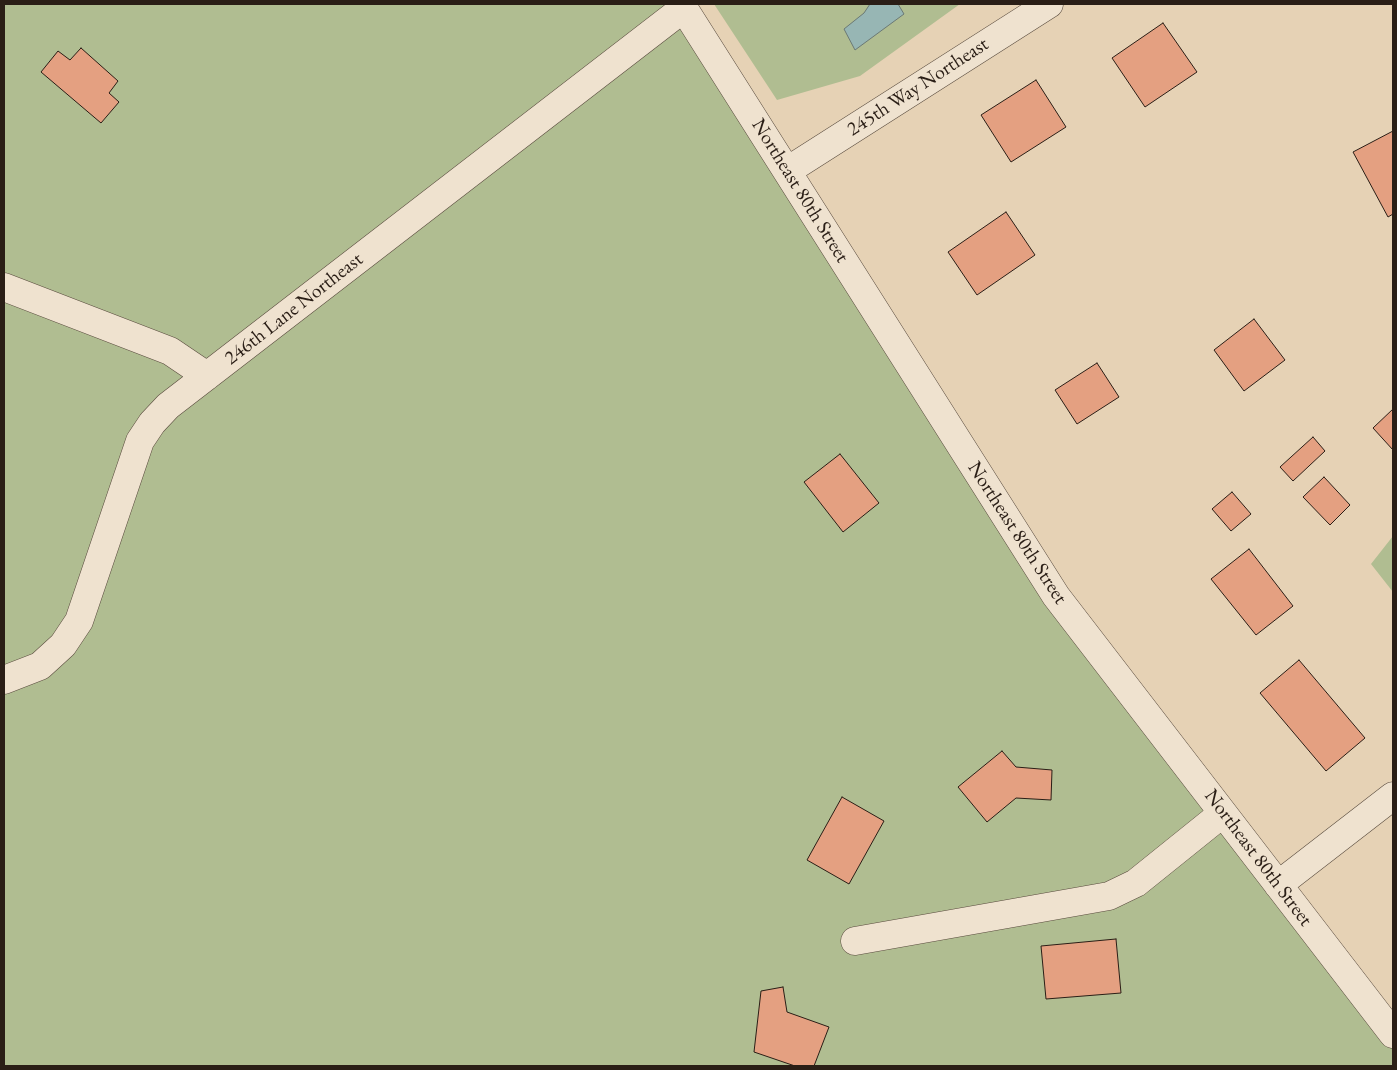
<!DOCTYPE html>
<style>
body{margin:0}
#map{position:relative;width:1397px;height:1070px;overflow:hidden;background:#e6d2b5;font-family:"EB Garamond",serif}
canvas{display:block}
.frame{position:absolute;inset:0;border:5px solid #2a1e16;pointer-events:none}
</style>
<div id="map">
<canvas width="1397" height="1070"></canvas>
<div class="frame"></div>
</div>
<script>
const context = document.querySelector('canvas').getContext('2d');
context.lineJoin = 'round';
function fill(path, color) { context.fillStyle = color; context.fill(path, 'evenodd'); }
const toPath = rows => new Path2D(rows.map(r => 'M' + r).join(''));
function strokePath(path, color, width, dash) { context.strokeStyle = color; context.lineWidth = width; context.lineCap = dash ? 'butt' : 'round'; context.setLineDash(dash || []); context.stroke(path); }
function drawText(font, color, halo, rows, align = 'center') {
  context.font = font + ' "EB Garamond",serif'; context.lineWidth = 5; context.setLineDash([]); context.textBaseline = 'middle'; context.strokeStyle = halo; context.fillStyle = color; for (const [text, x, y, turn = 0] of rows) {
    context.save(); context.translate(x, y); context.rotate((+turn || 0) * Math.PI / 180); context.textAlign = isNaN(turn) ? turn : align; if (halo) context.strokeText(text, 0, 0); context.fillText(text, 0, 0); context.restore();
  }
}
const green = toPath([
 [4,4,681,4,1056,596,1393,1034,1393,1066,4,1066],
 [714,4,960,4,860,76,777,100],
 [1393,536,1393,592,1371,564]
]);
const water = toPath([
 [870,4,898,4,904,14,855,50,844,29,864,13,870,4]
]);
const building = toPath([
 [1163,23,1197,72,1145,107,1112,58,1163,23],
 [81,48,118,81,109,93,119,102,101,123,41,72,58,51,70,60,81,48],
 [1036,80,1066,127,1011,162,981,115,1036,80],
 [1393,131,1393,214,1388,217,1353,152,1393,131],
 [1006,212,1035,255,977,295,948,252,1006,212],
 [1254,319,1285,360,1244,391,1214,350,1254,319],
 [1097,363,1119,397,1077,424,1055,390,1097,363],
 [1393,409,1393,450,1373,428,1393,409],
 [1313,437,1325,451,1293,481,1280,467,1313,437],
 [840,454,879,503,843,532,804,482,840,454],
 [1324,477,1350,505,1330,525,1303,497,1324,477],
 [1232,492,1251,514,1231,531,1212,509,1232,492],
 [1249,549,1293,606,1256,635,1211,579,1249,549],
 [1299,660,1365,738,1326,771,1260,693,1299,660],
 [1002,751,1016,767,1052,770,1051,800,1016,798,987,822,958,787,1002,751],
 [842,797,884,821,849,884,807,860,842,797],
 [1116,939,1121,993,1046,999,1041,946,1116,939],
 [783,987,787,1012,829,1027,814,1066,795,1066,754,1052,761,991,783,987]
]);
const minor = toPath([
 [681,4,1056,596,1393,1034],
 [787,171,1049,4],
 [4,287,170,351,207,376],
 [4,680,40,666,63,645,79,621,140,441,152,423,168,406,684,8],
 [1278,885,1393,796],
 [855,941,1109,896,1136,883,1223,813]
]);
const streetNames = [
 ["245th Way Northeast",918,87,-33],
 ["Northeast 80th Street",800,191,58],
 ["246th Lane Northeast",294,309,-38],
 ["Northeast 80th Street",1017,533,57],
 ["Northeast 80th Street",1258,858,53]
];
fill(green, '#b0bd91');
fill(water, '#97b6b4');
strokePath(water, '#6b7975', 1);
fill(building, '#e4a081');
strokePath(building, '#2a1e16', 1);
strokePath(minor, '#594b3e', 29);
strokePath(minor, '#efe2cf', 28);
drawText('20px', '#2a1e16', '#efe2cf', streetNames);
</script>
